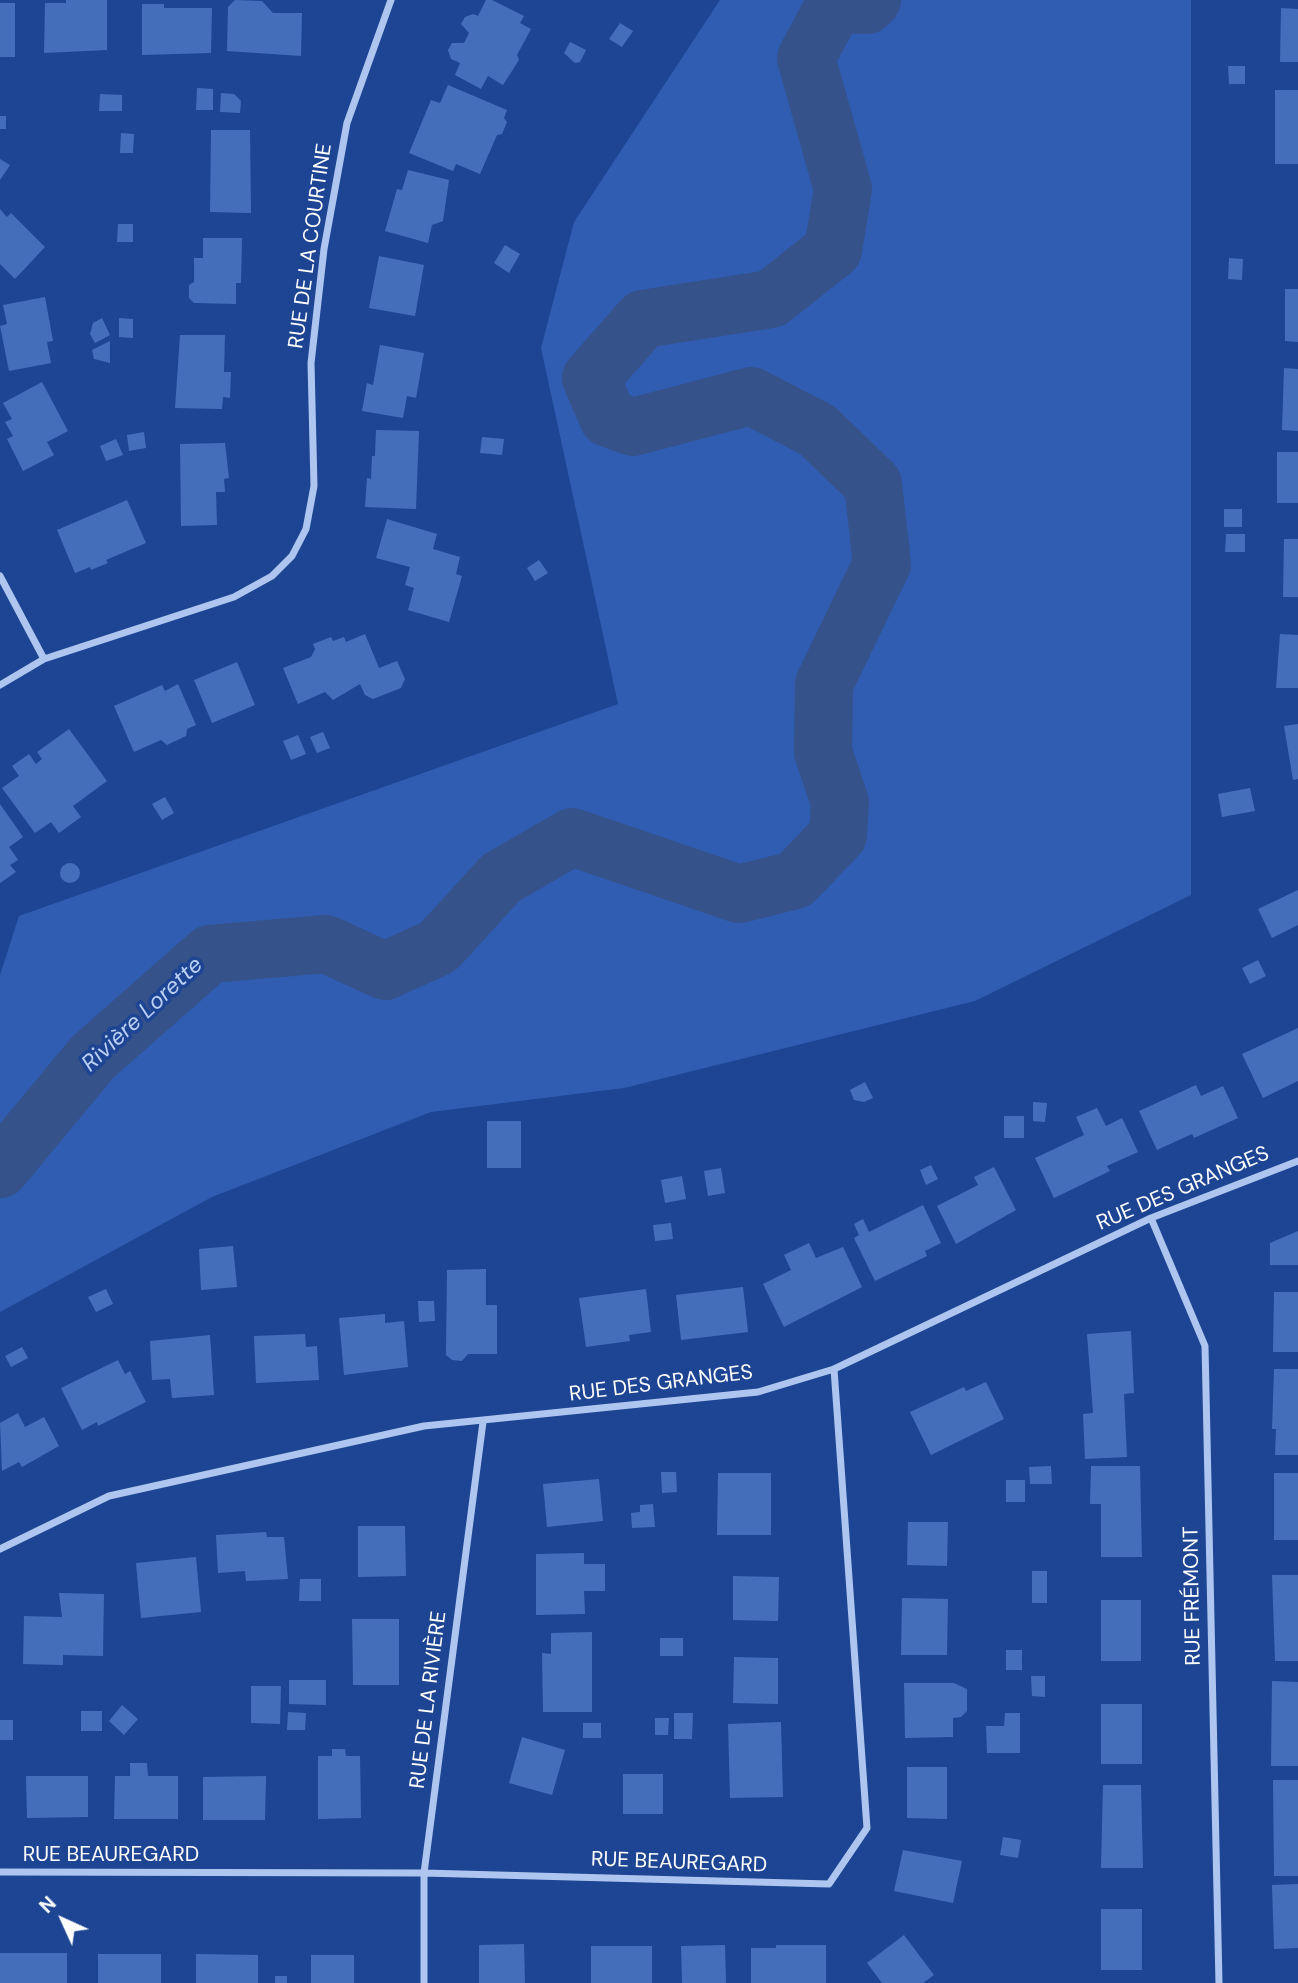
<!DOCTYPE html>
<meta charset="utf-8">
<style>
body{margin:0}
#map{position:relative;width:1298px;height:1983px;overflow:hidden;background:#1d4593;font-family:"DM Sans",sans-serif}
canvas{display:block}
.north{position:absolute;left:28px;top:1885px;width:70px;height:70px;-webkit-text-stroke:5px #1d4593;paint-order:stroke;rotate:315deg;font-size:19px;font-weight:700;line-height:28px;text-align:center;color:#fff}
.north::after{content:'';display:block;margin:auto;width:24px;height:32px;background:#fff;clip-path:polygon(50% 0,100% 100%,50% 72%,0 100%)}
</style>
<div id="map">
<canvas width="1298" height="1983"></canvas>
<div class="north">N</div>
</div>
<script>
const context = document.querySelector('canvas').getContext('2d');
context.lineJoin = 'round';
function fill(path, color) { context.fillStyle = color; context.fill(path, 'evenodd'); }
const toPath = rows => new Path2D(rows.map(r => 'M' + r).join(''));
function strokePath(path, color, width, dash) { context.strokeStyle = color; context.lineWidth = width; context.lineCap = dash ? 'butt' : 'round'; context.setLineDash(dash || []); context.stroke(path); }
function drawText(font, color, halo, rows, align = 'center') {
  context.font = font + ' "DM Sans",sans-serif'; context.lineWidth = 7; context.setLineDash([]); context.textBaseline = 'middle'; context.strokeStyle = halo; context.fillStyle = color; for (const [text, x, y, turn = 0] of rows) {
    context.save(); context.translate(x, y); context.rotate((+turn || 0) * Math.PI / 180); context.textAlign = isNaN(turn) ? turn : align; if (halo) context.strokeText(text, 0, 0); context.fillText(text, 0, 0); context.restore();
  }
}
const green = toPath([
 [720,0,1191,0,1191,895,975,1001,624,1088,431,1112,212,1197,0,1312,0,975,19,916,618,704,541,348,574,222]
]);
const river = toPath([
 [0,1169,93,1057,210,954,326,944,385,971,438,947,501,878,572,837,739,894,795,880,838,835,840,802,823,752,824,684,882,564,873,484,817,430,751,396,633,427,608,418,591,378,643,319,771,299,833,250,843,189,806,58,835,4,867,5,872,0]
]);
const building = toPath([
 [66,0,107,0,107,50,44,53,45,3,66,3],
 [235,0,262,1,273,13,302,13,301,56,227,51,228,7],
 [486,0,492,0,524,16,520,23,531,29,517,55,519,60,503,85,488,76,481,89,455,75,460,63,451,59,448,50,452,43,464,43,469,33,461,24,465,17,473,14,478,16],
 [0,3,15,3,15,57,0,57],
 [142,4,164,4,164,8,212,8,211,53,142,55],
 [1281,8,1298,9,1298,62,1280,62],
 [620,23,633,31,622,47,609,39],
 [570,42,586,50,580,62,575,63,564,53],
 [1228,66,1245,66,1245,84,1229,84],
 [448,85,507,110,504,118,507,122,502,134,497,135,480,174,456,164,453,171,409,153,431,100,440,103],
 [197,88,213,89,213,110,196,110],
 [1275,90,1298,90,1298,164,1275,164],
 [221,93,234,94,241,101,240,113,220,112],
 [100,94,122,95,122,111,99,111],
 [0,116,6,116,6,129,0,129],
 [211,130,250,130,251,213,210,212],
 [121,133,134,134,133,153,120,153],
 [0,159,10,165,0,180],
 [408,170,449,180,443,221,432,225,428,243,385,231,397,189,402,190],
 [0,209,7,217,11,213,45,247,15,279,0,264],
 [118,224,133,224,133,242,117,242],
 [203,238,242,238,241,283,236,283,236,304,194,303,189,298,189,285,194,282,194,258,203,258],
 [505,245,520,254,509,273,494,263],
 [379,256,424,265,415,316,369,308],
 [1229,258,1243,259,1242,280,1228,279],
 [1285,289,1298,289,1298,342,1285,341],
 [45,297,53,341,47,342,51,363,9,371,0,326,7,324,3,305],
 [102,318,110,335,95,343,90,334,93,323],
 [119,318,133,319,133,338,119,337],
 [180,335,225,335,224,372,231,372,230,398,223,397,222,409,175,408],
 [110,341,110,363,94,359,92,350],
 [380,345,424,353,416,398,407,396,403,418,362,411,367,383,373,385],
 [1284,368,1298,369,1298,431,1282,430],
 [42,382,68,431,47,442,54,455,23,471,7,439,13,436,5,422,12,419,3,403],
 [376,430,419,431,416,509,365,507,367,478,371,479,372,456,375,456],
 [144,432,146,448,129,451,127,435],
 [482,437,504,439,502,455,480,453],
 [116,439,123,455,106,461,100,446],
 [225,443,229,478,224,479,225,492,216,492,217,525,181,526,180,444],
 [1277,452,1298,452,1298,503,1277,503],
 [127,500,146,543,106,560,108,563,91,570,90,567,75,573,57,530],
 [1224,509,1242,509,1242,527,1224,527],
 [387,519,437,534,433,549,460,557,456,574,462,576,449,622,408,610,414,588,405,585,410,567,376,558],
 [1226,534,1245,534,1245,552,1225,552],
 [1284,539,1298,539,1298,597,1283,597],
 [539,560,548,573,535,581,527,568],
 [365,634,379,668,397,661,405,679,401,688,373,699,365,695,360,684,333,700,325,692,298,704,283,668,311,657,315,649,313,644,331,637,333,641,344,637,346,642],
 [1280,634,1298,635,1298,688,1276,688],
 [237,662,255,705,212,723,194,680],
 [178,684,196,725,187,729,186,736,167,745,161,740,134,752,114,706,162,685,165,691],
 [1298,724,1298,779,1293,780,1284,726],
 [69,729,107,781,73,806,81,817,59,833,51,822,35,833,2,788,19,776,12,766,29,754,36,764,42,759,37,752],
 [323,732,330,748,317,753,310,737],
 [298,735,306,754,291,760,283,741],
 [1250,788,1255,811,1222,817,1218,794],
 [165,797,174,813,162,820,152,804],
 [0,804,23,837,9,847,18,860,10,865,16,872,0,883],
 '60 873a10 10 0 1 1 20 0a10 10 0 1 1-20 0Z',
 [1298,890,1298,925,1272,938,1258,909],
 [1258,960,1266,976,1250,984,1242,968],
 [1298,1028,1298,1081,1263,1098,1242,1054],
 [865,1082,873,1098,864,1102,854,1100,850,1090],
 [1196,1085,1201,1096,1223,1086,1238,1118,1194,1138,1192,1134,1157,1150,1139,1111],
 [1033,1102,1047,1103,1045,1122,1033,1121],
 [1097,1108,1106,1126,1122,1118,1138,1152,1107,1166,1110,1171,1054,1198,1035,1158,1084,1135,1076,1117],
 [1004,1116,1024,1116,1024,1138,1004,1138],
 [487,1121,521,1121,521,1168,487,1168],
 [931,1165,938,1179,926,1185,920,1170],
 [994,1167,1016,1210,956,1244,937,1206,978,1185,974,1177],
 [721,1168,725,1193,708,1196,704,1171],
 [682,1176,686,1199,665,1203,661,1180],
 [923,1205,941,1243,925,1251,927,1256,875,1281,854,1238,859,1235,854,1224,863,1219,869,1232],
 [671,1223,673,1239,655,1241,653,1225],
 [1298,1231,1298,1265,1270,1265,1270,1243],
 [809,1243,816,1258,843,1247,862,1287,784,1327,763,1284,791,1270,784,1255],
 [233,1246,237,1287,201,1290,199,1249],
 [486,1269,486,1305,497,1305,497,1354,468,1354,462,1361,452,1360,446,1355,447,1270],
 [743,1287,748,1332,681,1340,676,1295],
 [106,1289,113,1304,96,1312,88,1297],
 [646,1289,651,1332,629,1335,630,1341,586,1347,579,1298],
 [1274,1292,1298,1292,1298,1352,1273,1352],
 [418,1301,434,1301,435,1321,419,1322],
 [385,1314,385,1323,404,1321,408,1367,344,1375,339,1318],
 [1131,1331,1134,1393,1124,1394,1127,1457,1085,1459,1083,1414,1093,1413,1087,1334],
 [305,1334,306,1347,317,1346,319,1380,256,1383,254,1336],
 [210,1335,214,1395,172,1398,170,1379,152,1380,150,1341],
 [22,1347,28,1358,11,1367,5,1356],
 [118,1360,125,1374,130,1371,146,1402,98,1426,97,1422,82,1430,61,1388],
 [1274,1369,1298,1369,1298,1455,1275,1455,1276,1429,1272,1429],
 [986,1382,1004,1419,931,1455,910,1412,964,1387,966,1391],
 [18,1413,25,1427,44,1417,59,1446,22,1467,19,1462,2,1471,0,1423],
 [1051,1466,1052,1484,1030,1484,1029,1467],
 [1091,1466,1140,1466,1142,1557,1101,1557,1101,1504,1090,1504],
 [661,1472,676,1472,677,1492,662,1493],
 [718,1473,771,1473,771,1535,717,1535],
 [1274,1473,1298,1473,1298,1540,1274,1540],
 [599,1479,603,1521,547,1527,543,1484],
 [1006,1480,1025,1480,1025,1502,1006,1502],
 [653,1504,655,1527,632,1528,631,1513,640,1512,640,1505],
 [908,1522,948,1522,947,1566,907,1565],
 [358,1526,405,1526,406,1576,358,1577],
 [266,1532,267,1537,284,1537,288,1579,246,1581,245,1571,218,1573,216,1535],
 [584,1553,584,1564,605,1564,605,1591,584,1591,585,1614,536,1615,536,1554],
 [196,1557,201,1612,141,1618,136,1563],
 [1032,1571,1047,1571,1047,1603,1032,1603],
 [1272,1575,1298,1575,1298,1661,1275,1661],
 [733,1576,779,1577,778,1621,733,1620],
 [300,1579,321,1579,321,1601,299,1601],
 [59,1593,104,1594,103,1656,63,1655,63,1665,23,1664,24,1616,62,1617],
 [902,1598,948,1599,947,1655,901,1655],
 [1101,1600,1141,1600,1141,1661,1101,1661],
 [352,1619,399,1619,399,1685,353,1685],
 [592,1632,592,1712,543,1712,542,1653,551,1654,551,1633],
 [660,1638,683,1638,683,1656,660,1656],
 [1006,1650,1022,1650,1022,1670,1006,1670],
 [734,1657,778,1658,778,1704,733,1703],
 [1031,1676,1045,1676,1045,1697,1032,1696],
 [289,1680,326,1680,326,1705,289,1704],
 [1272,1681,1298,1682,1298,1766,1271,1766],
 [904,1683,954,1683,967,1689,967,1711,961,1717,953,1718,953,1737,905,1738],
 [251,1686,281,1686,280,1724,251,1723],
 [1101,1704,1142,1704,1142,1764,1101,1764],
 [122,1705,138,1719,124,1735,109,1721],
 [81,1711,102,1711,102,1731,81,1731],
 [288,1712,306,1713,305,1730,287,1730],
 [674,1713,693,1713,692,1739,674,1739],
 [1005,1713,1020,1713,1020,1753,987,1753,986,1726,1004,1726],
 [655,1718,669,1718,668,1735,655,1735],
 [0,1720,13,1720,13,1740,0,1740],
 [781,1722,783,1797,730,1798,728,1724],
 [583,1723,601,1723,601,1738,583,1738],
 [522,1737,565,1750,552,1795,509,1783],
 [332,1749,345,1749,346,1756,360,1756,361,1818,318,1819,318,1756,332,1756],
 [130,1763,147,1763,148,1776,178,1776,178,1819,114,1819,115,1776,130,1776],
 [907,1767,947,1767,947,1819,907,1818],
 [623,1774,663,1774,663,1814,623,1814],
 [26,1776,88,1776,88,1817,27,1818],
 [266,1776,265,1820,203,1820,203,1777],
 [1273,1780,1298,1780,1298,1876,1274,1876],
 [1103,1785,1141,1785,1143,1868,1101,1868],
 [1003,1837,1021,1840,1018,1858,1000,1855],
 [903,1850,962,1861,953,1903,894,1891],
 [1298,1884,1298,1948,1274,1949,1272,1885],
 [1101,1909,1142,1909,1142,1970,1101,1970],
 [904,1935,934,1975,923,1983,882,1983,867,1963],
 [524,1944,525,1983,479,1983,479,1945],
 [725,1945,726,1983,682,1983,681,1946],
 [776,1945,826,1945,826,1983,751,1983,751,1948,776,1948],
 [591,1946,652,1946,652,1983,591,1983],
 [0,1953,67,1953,67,1983,0,1983],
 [98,1954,161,1954,161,1983,98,1983],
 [196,1954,258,1955,258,1983,196,1983],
 [311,1955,354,1955,354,1983,311,1983],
 [275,1976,287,1976,287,1983,275,1983]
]);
const minor = toPath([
 [0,576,44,659],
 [0,685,44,659,234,597,272,576,292,556,306,529,314,486,311,363,324,249,347,123,391,0],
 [1151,1218,1205,1346,1219,1983],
 [0,1549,109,1496,424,1426,758,1392,834,1369,1151,1218,1298,1161],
 [0,1872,424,1873,829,1884,867,1828,834,1369],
 [424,1983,424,1873,483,1422]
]);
const streetNames = [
 ["RUE DE LA COURTINE",311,246,-82],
 ["RUE DES GRANGES",1183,1189,-23],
 ["RUE DES GRANGES",661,1384,-7],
 ["RUE FRÉMONT",1193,1596,-91],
 ["RUE DE LA RIVIÈRE",429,1700,-83],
 ["RUE BEAUREGARD",111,1855],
 ["RUE BEAUREGARD",679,1863,2]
];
const waterNames = [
 ["Rivière Lorette",143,1015,-43]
];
fill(green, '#305db1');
strokePath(river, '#35528b', 58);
fill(building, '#456eba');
strokePath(minor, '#aec5ef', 7);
drawText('21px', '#fff', '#1d4593', streetNames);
drawText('italic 23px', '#bbd0f5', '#1d4593', waterNames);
</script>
